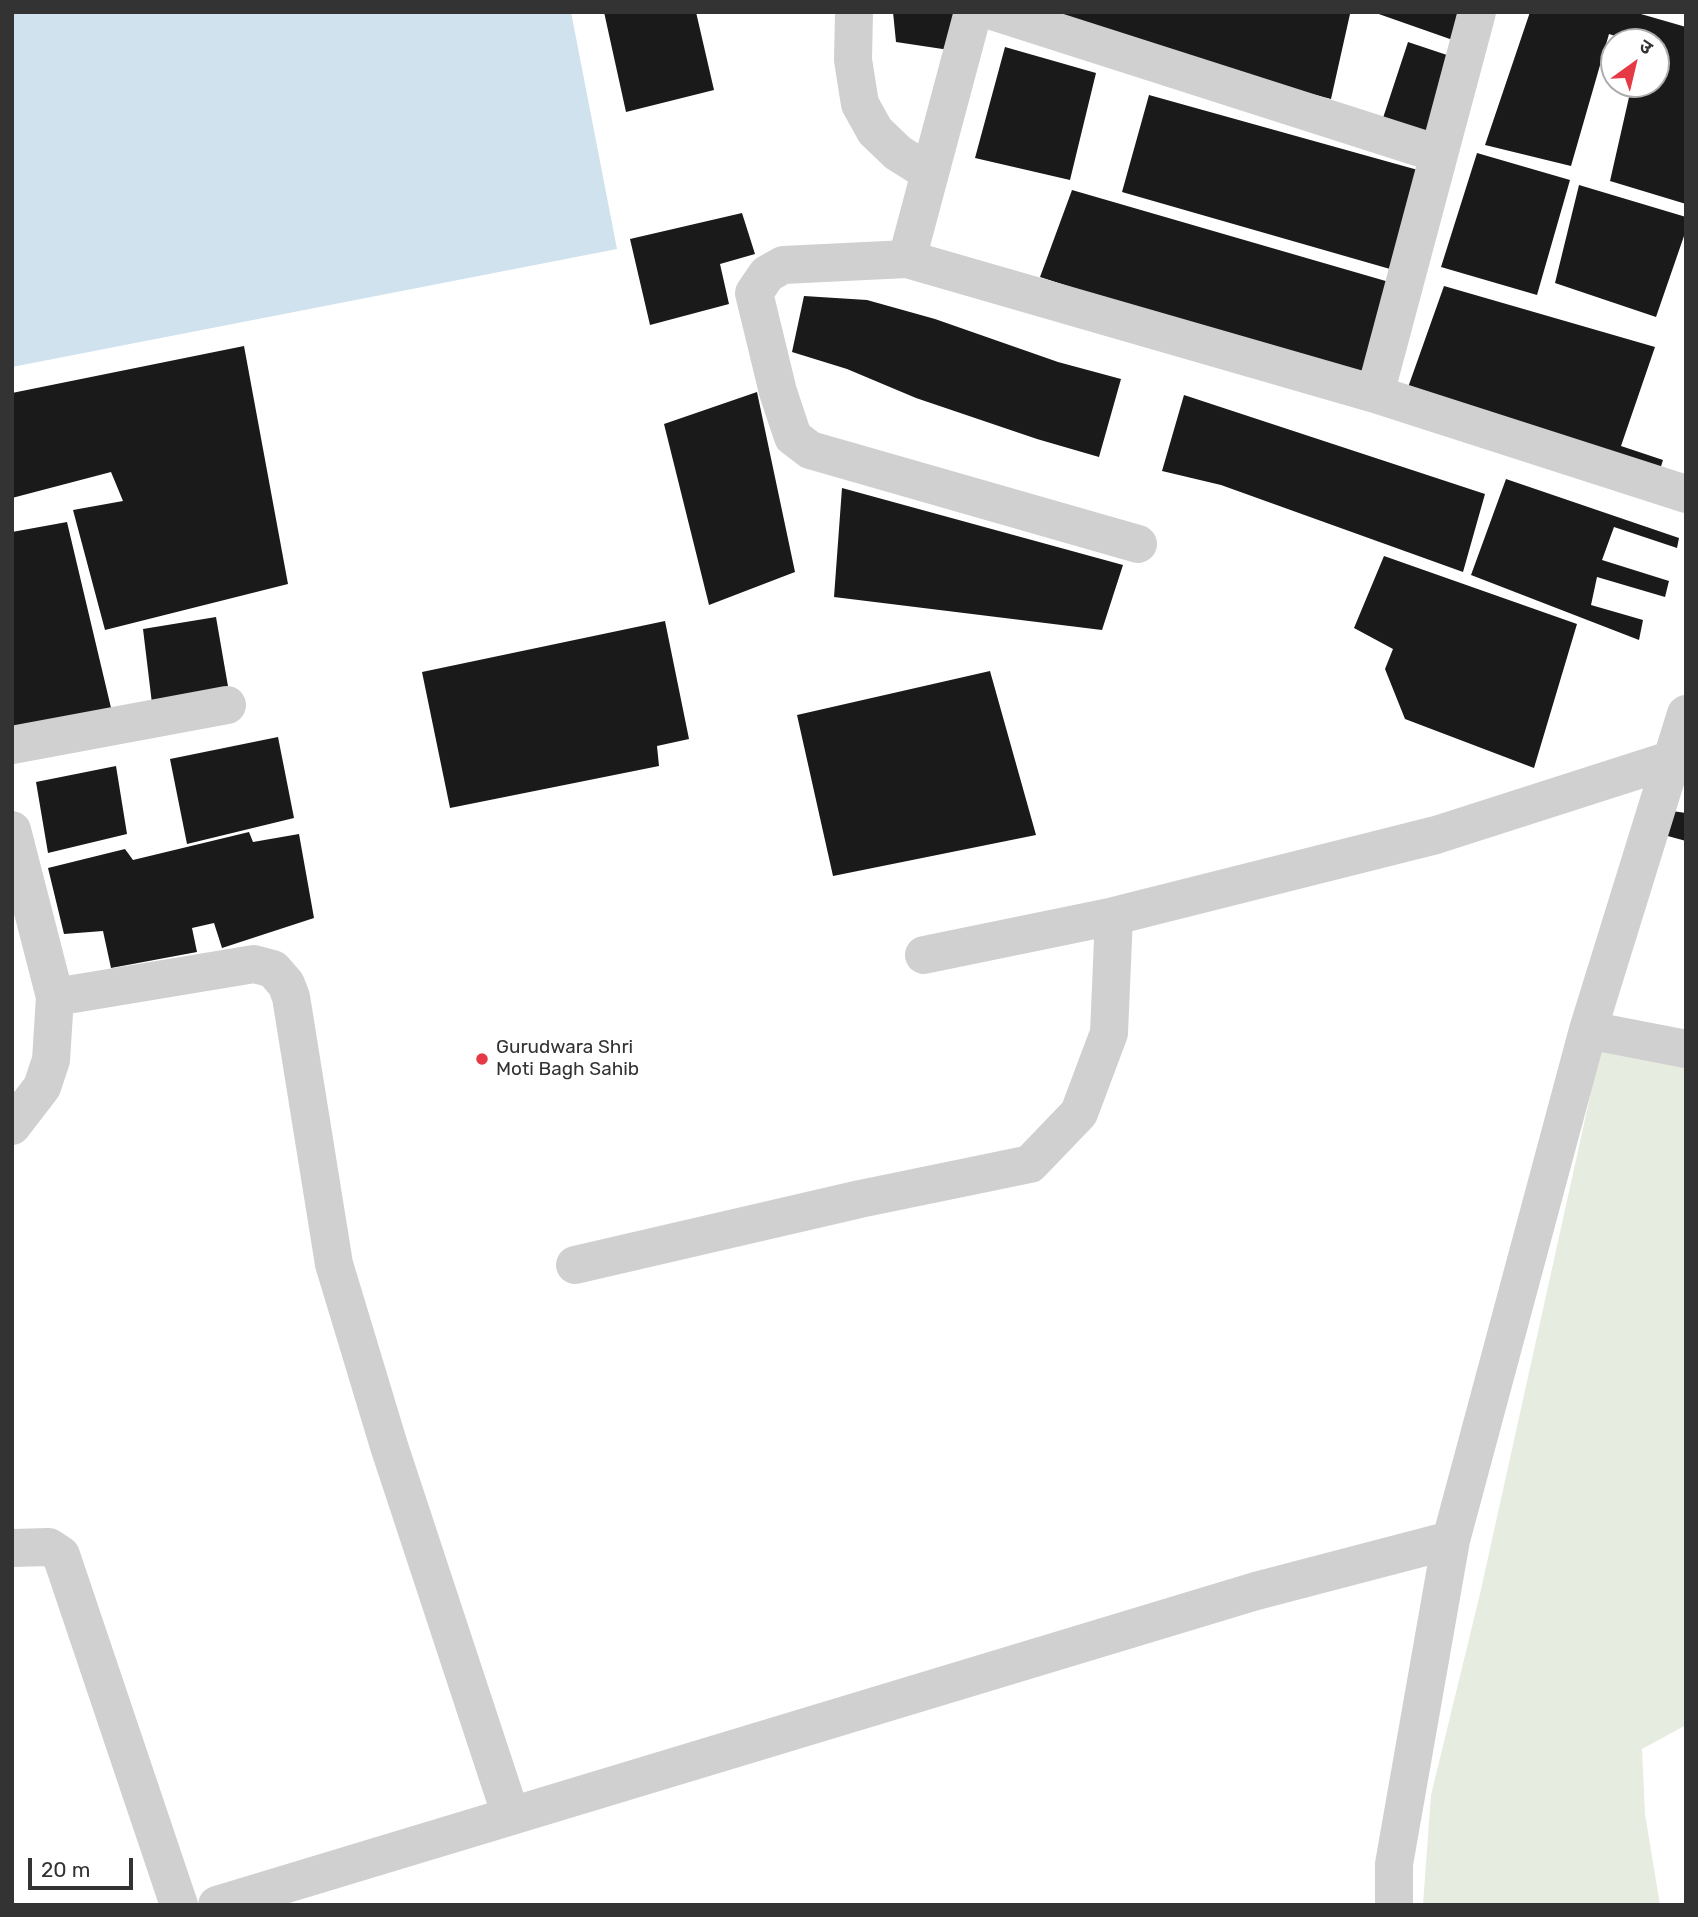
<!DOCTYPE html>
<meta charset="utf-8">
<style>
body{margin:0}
#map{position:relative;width:1698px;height:1917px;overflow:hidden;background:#fff;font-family:Rubik,"Noto Sans Devanagari",sans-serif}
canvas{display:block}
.frame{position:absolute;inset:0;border:14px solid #333;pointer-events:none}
.north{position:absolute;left:1600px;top:28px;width:70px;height:70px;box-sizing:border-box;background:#fff;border:2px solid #adadad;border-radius:50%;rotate:34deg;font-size:19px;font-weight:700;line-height:28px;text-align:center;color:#333}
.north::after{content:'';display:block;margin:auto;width:24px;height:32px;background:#e63946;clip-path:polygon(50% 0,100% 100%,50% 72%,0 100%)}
.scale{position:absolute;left:28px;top:1858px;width:105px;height:32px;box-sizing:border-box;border:4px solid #333;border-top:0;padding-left:9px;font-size:21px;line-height:24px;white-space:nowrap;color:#333;-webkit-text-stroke:5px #fff;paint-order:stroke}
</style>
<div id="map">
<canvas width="1698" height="1917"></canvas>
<div class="frame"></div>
<div class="north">उ</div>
<div class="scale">20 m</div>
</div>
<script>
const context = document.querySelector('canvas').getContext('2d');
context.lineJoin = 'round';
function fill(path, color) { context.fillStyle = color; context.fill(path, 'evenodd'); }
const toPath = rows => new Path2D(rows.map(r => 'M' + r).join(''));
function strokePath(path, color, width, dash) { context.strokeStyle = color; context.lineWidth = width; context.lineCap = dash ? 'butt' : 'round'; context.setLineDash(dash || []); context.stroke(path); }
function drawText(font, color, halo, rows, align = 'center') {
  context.font = font + ' Rubik,sans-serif'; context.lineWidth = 7; context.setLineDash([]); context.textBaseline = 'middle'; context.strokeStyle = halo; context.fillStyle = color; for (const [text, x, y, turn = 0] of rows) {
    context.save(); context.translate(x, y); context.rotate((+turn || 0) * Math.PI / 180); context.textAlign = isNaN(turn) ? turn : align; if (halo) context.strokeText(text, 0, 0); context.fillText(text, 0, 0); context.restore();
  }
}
const green = toPath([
 [1603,1038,1686,1055,1686,1725,1642,1749,1645,1814,1660,1905,1423,1905,1431,1795,1480,1594]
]);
const water = toPath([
 [12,12,571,12,617,249,12,367]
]);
const building = toPath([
 [604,12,696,12,714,90,626,112],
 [893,12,960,12,956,51,896,42],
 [1028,12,1344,12,1350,14,1331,99,1216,69],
 [1373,12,1476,12,1467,45],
 [1530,12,1634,12,1686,27,1686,204,1610,181,1632,84,1656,84,1656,42,1634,42,1609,34,1571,166,1485,145],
 [1408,42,1459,59,1437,134,1382,121],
 [1005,47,1096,73,1070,180,975,158],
 [1149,95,1425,172,1397,271,1122,192],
 [1477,153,1570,180,1537,295,1441,267],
 [1579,185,1686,217,1686,237,1684,236,1656,317,1555,283],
 [1072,190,1396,284,1367,383,1040,277],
 [742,213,755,254,720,264,729,304,650,325,630,239],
 [1444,286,1655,347,1621,446,1663,460,1657,479,1406,393],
 [804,296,867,300,935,319,1058,362,1121,379,1099,457,1037,439,916,398,847,369,792,352],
 [244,346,288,584,105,630,73,510,123,501,111,472,12,498,12,393],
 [757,392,795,572,709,605,664,424],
 [1184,395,1485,494,1463,572,1221,485,1162,471],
 [1506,479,1679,538,1677,548,1614,527,1602,560,1669,581,1665,597,1597,577,1591,605,1643,620,1639,640,1471,575],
 [842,488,1123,565,1102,630,834,597],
 [67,522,112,712,12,736,12,532],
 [1384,556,1577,624,1534,768,1405,719,1385,669,1393,649,1354,628],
 [216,617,229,692,153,712,143,629],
 [665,621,689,739,657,746,659,766,450,808,422,672],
 [990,671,1036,835,833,876,797,715],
 [278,737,294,818,187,844,170,759],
 [116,766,127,834,48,853,36,782],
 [1672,811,1686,813,1686,841,1664,835],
 [249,832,253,842,299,834,314,918,222,948,214,923,192,928,197,952,111,968,103,931,64,934,48,868,125,849,133,860]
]);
const minor = toPath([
 [854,12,853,60,860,104,875,131,898,153,930,173],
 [995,12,1439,154],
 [907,259,973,12],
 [1375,394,1477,12],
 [1138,544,810,450,793,437,778,392,754,293,767,274,783,265,907,259,1375,394,1686,494],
 [12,745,227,705],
 [12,830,55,997,51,1060,42,1087,12,1126],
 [924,955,1114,916,1436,835,1673,759],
 [55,997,254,964,273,969,286,984,291,997,334,1264,389,1446,511,1816],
 [1588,1030,1686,1049],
 [575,1265,860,1199,1030,1164,1079,1113,1109,1033,1114,916],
 [12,1548,49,1547,61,1555,179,1905],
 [217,1905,1256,1591,1451,1540],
 [1394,1905,1394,1864,1451,1540,1588,1030,1686,714]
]);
const markers = [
 [482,1059,7,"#e63946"]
];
const poiNames = [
 ["Gurudwara Shri",496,1048],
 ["Moti Bagh Sahib",496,1070]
];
fill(green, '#e6ecdf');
fill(water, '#cfe2ee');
fill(building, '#1a1a1a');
strokePath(minor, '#d0d0d0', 38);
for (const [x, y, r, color] of markers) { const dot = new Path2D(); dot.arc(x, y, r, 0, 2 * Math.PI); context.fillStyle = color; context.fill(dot); strokePath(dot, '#fff', 2.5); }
drawText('19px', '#333', '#fff', poiNames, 'left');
</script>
